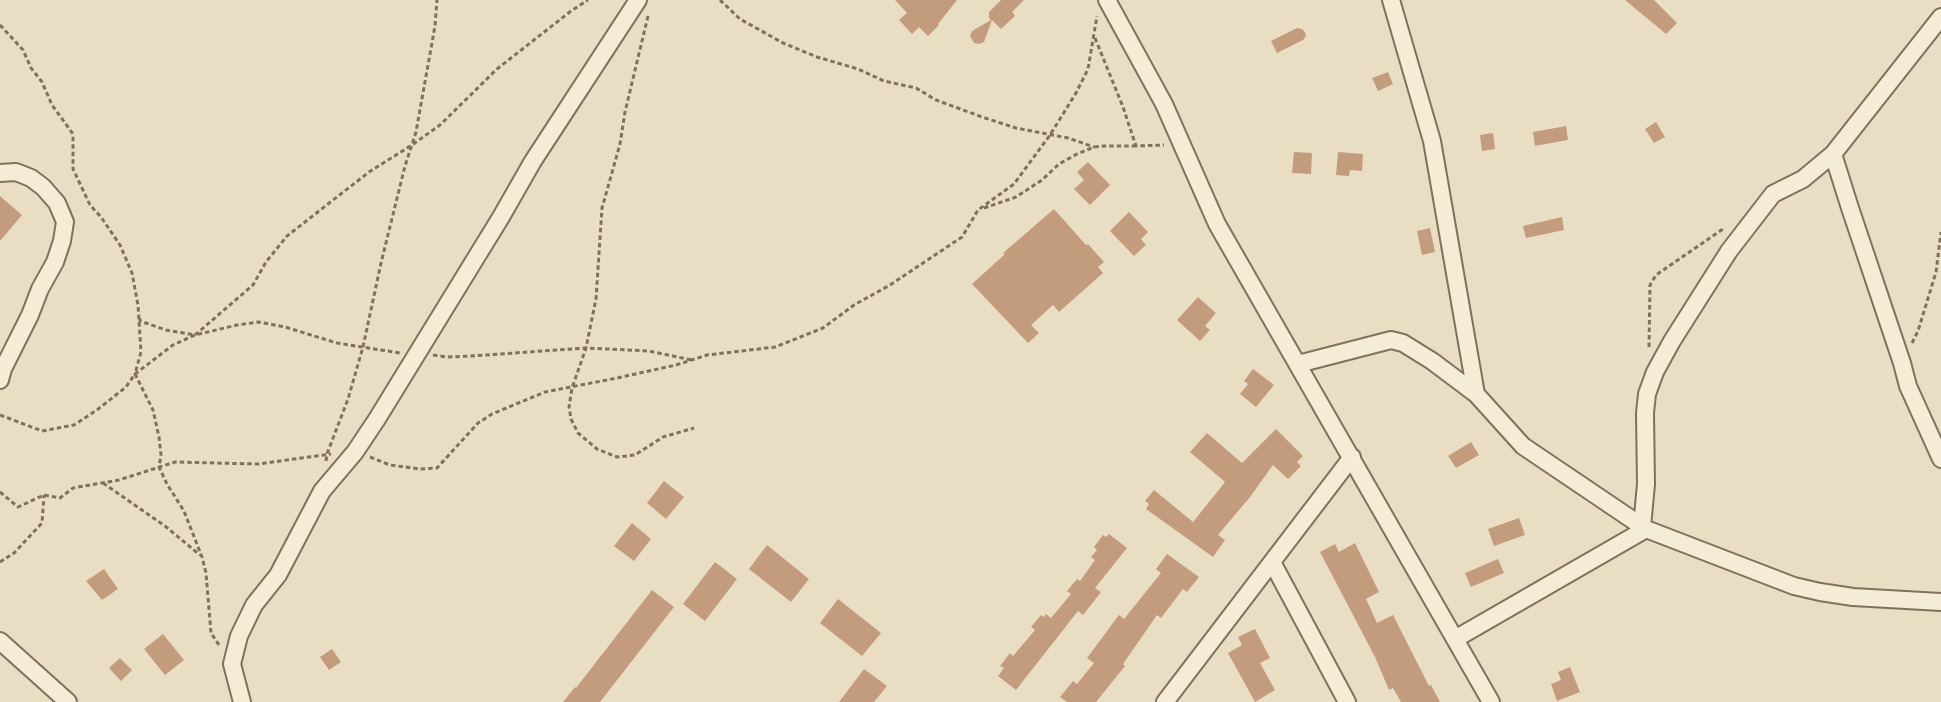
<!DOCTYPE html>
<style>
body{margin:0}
canvas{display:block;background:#e9dec4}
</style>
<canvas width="1941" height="702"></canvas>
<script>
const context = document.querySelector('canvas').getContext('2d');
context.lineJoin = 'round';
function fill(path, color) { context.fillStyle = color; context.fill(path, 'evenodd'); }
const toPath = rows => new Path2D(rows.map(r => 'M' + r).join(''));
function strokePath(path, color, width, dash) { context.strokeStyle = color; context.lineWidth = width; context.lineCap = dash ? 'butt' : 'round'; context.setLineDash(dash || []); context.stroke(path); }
const building = toPath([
 [895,0,957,0,938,24,939,25,928,36,919,27,912,34,899,20,907,13],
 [1001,0,1024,0,1012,12,1015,16,1001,29,992,20,984,42,979,44,974,43,970,36,972,31,991,20,989,18,989,12],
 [1625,0,1654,0,1677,23,1666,34],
 [1297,28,1302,29,1305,32,1306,36,1303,40,1277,53,1271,41],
 [1388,72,1393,84,1378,91,1372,78],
 [1656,122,1665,137,1654,143,1645,129],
 [1566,126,1568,140,1535,146,1533,132],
 [1493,133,1495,149,1482,151,1480,135],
 [1294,152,1312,153,1311,174,1292,173],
 [1338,152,1363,154,1362,171,1350,170,1349,176,1336,175],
 [1088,162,1110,185,1090,205,1074,189,1084,180,1077,172],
 [0,196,22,215,0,241],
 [1054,209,1086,245,1088,244,1104,262,1098,267,1103,273,1059,312,1053,305,1031,325,1039,333,1028,343,972,284,1005,254,1003,253],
 [1129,212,1148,232,1141,239,1146,245,1134,256,1110,231],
 [1562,217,1564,230,1526,238,1523,226],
 [1430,228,1435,252,1422,255,1417,231],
 [1198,297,1216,313,1205,326,1210,330,1200,341,1177,320],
 [1253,369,1274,385,1256,407,1240,394,1248,384,1244,381],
 [1276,429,1303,456,1297,462,1301,466,1288,479,1273,465,1250,497,1218,535,1225,540,1213,557,1146,509,1149,504,1145,501,1154,490,1193,522,1225,482,1190,452,1207,433,1242,463],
 [1471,442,1479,455,1456,468,1448,456],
 [664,481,684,497,666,519,647,503],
 [1519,518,1525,535,1494,546,1488,529],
 [632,523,651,539,634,561,614,546],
 [1109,534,1127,548,1095,588,1101,592,1083,615,1078,611,1016,690,998,676,1004,668,1000,666,1010,653,1013,656,1035,630,1031,627,1041,615,1044,617,1046,614,1051,618,1071,594,1067,591,1077,579,1080,581,1095,560,1091,557,1097,550,1094,547,1103,535,1106,537],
 [1355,543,1379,592,1366,599,1377,623,1393,615,1429,686,1431,685,1440,702,1401,702,1393,688,1389,690,1375,657,1320,552,1335,544,1339,552],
 [767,545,809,579,791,602,749,569],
 [1167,554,1199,577,1187,592,1183,589,1161,618,1157,615,1123,664,1125,666,1096,702,1067,702,1060,697,1073,681,1077,684,1094,663,1087,658,1119,615,1124,619,1161,573,1156,569],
 [1498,559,1504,573,1471,587,1465,573],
 [715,562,737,579,705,621,683,604],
 [104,569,118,589,102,600,86,581],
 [652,590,674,607,600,702,563,702,575,687,576,688],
 [838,599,881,633,862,656,820,623],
 [1255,629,1270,658,1260,663,1275,690,1255,702,1228,653,1242,645,1238,637],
 [163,634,184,660,165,675,144,649],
 [332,649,341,662,329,670,320,657],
 [120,658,132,670,121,681,109,668],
 [1570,667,1580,692,1557,701,1551,684,1561,680,1558,672],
 [864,669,887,686,874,702,839,702]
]);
const path = toPath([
 [720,0,740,19,783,43,817,57,858,69,884,81,916,88,936,100,982,117,1016,128,1068,138,1094,147],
 [648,16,625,112,620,144,602,208,596,299,586,348,572,388,569,407,571,419,578,433,597,449,617,457,635,455,663,437,694,428],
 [0,25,23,50,31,68,42,82,52,105,73,134,73,169,90,205,101,217,120,245,132,273,138,305,141,352,135,374,153,410,159,437,161,455,159,467,167,484,184,511,202,557,206,573,211,633,219,645],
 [1095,38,1123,107,1136,146,1164,145],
 [984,208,1016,197,1042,180,1059,164,1077,154,1094,147,1105,146,1136,146],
 [140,318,140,321,166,330,195,335,253,285,266,262,287,236,369,172,412,145,440,125,497,69,571,11,588,0],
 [1912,343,1918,331,1936,272,1941,232],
 [1649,347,1650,285,1656,275,1723,229],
 [433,355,447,357,471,356,586,348,649,351,692,360],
 [0,415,42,431,74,425,97,410,126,387,135,374,173,345,195,335,237,325,259,322,285,327,337,343,400,353],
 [370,457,390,465,420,469,437,468,478,423,492,414,545,392,617,378,676,365,707,355,775,347,823,328,854,305,890,285,962,237,978,210,1014,184,1050,135,1076,93,1088,69,1097,16],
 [326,461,327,454,348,399,363,347,381,263,405,166,416,132,435,26,437,0],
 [103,483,165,526,200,555],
 [0,492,18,507,44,495,60,498,73,488,119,480,175,462,258,464,331,454],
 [0,562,14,553,42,523,44,495]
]);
const street = toPath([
 [1107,0,1164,104,1217,224,1491,702],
 [1391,0,1432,141,1476,394],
 [1833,154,1850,208,1902,363,1908,386,1941,459],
 [0,173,16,172,31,178,43,187,57,203,65,222,62,241,55,262,40,289,30,315,3,369,0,380],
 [1298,364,1391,340,1403,343,1432,361,1476,394,1523,446,1646,529,1455,639],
 [1642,527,1646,484,1645,413,1647,394,1655,372,1672,341,1729,251,1773,194,1803,179,1833,154,1941,17],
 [1646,529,1794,586,1820,592,1853,597,1941,602],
 [1272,562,1347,702],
 [0,641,68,702],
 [242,702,232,664,239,636,254,605,278,575,322,491,355,452,377,419,501,217,533,161,638,0],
 [1165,702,1352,457]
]);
fill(building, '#c39c7e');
strokePath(street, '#81715c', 20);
strokePath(path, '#81715c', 3, [4.5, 3]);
strokePath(street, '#f4ecd6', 16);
</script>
